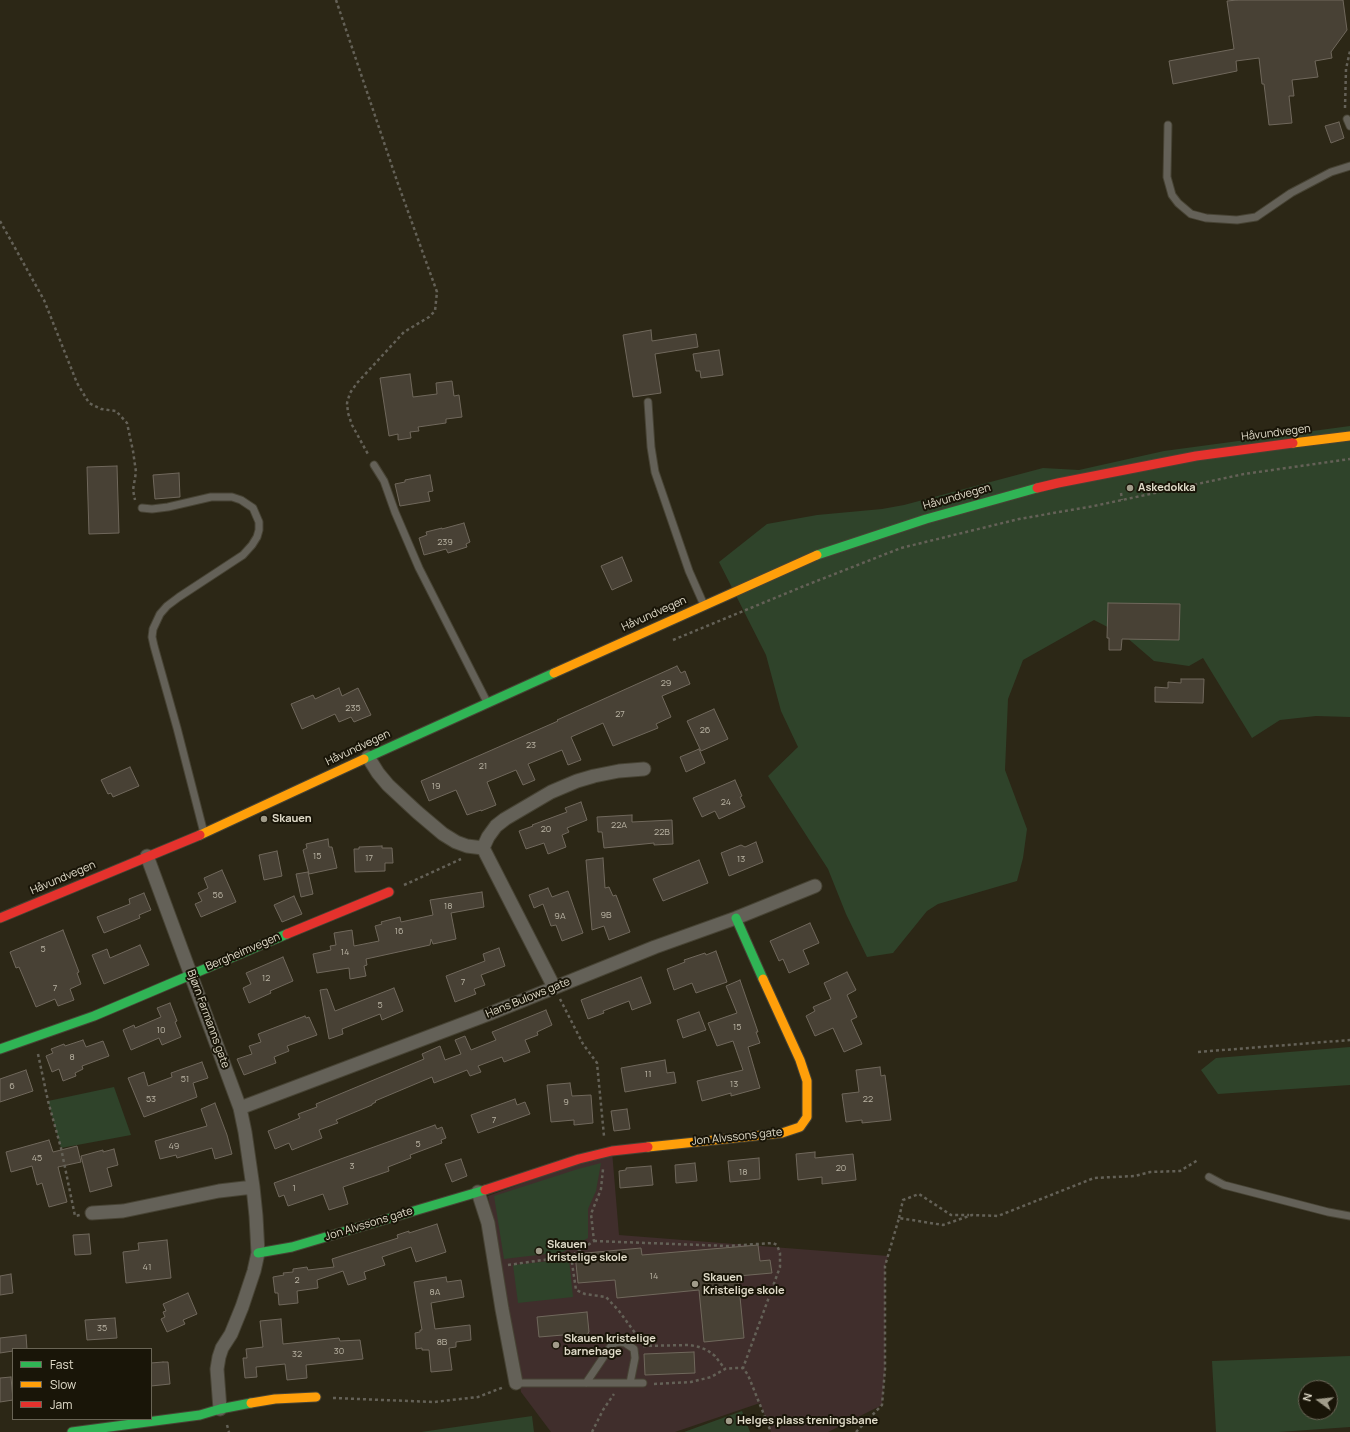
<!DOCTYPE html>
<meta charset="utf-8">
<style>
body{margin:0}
#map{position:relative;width:1350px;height:1432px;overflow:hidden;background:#2c2716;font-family:Manrope,sans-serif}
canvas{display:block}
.legend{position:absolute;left:12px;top:1348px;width:140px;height:72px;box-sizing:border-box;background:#191508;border:1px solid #696455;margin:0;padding:5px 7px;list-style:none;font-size:12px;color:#e0dbc9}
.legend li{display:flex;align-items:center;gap:8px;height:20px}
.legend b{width:20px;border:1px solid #696455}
.north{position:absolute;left:1298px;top:1380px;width:40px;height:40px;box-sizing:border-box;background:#191508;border:1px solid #696455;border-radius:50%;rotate:285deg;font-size:11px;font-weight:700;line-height:16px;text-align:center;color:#e0dbc9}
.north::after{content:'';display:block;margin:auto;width:14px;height:18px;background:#a19c8a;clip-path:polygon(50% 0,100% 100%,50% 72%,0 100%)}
</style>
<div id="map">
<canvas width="1350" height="1432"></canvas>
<ul class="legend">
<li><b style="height:5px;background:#30b455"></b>Fast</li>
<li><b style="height:5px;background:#ff9f0a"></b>Slow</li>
<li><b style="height:5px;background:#e5322d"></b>Jam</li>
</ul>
<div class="north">N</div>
</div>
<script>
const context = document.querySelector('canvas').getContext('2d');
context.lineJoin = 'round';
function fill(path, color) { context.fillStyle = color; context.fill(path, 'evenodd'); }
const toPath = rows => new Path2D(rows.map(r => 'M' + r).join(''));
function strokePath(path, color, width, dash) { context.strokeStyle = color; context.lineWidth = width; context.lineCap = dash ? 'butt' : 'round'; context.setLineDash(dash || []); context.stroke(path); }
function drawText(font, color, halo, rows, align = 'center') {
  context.font = font + ' Manrope,sans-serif'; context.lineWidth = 4; context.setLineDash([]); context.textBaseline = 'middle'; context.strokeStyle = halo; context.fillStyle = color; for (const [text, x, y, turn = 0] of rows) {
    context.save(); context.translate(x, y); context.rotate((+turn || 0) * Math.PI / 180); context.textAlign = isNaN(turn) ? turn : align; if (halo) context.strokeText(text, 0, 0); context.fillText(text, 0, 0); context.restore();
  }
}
const education = toPath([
 [612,1151,619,1235,888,1256,885,1266,885,1369,882,1405,828,1432,771,1432,760,1403,675,1432,551,1432,521,1392,508,1304,488,1196]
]);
const green = toPath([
 [1350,426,1350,717,1316,716,1280,720,1252,738,1203,658,1189,666,1154,661,1125,636,1094,620,1023,660,1008,699,1005,770,1027,829,1023,858,1017,881,938,904,927,911,893,953,867,957,846,914,828,869,768,776,798,747,781,711,766,655,719,562,767,524,817,515,882,509,904,505,1043,468,1079,470,1164,451],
 [1350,1047,1350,1085,1218,1094,1201,1070,1216,1058],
 [114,1087,131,1135,61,1148,48,1101],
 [601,1163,596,1191,588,1209,588,1238,563,1252,504,1259,494,1196,578,1169],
 [569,1259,573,1297,518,1303,513,1265],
 [1350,1356,1350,1427,1279,1432,1216,1432,1212,1361],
 [1306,1388,1330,1388,1330,1412,1306,1412],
 [742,1411,750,1432,684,1432],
 [532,1416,534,1432,421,1432]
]);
const building = toPath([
 [1237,0,1343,0,1347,30,1331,52,1332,58,1315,61,1318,77,1292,80,1294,96,1289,96,1292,123,1269,125,1264,84,1262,84,1259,58,1236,61,1237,71,1173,84,1169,61,1234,49,1227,1,1237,0],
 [1339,122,1344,138,1331,143,1325,126,1339,122],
 [651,330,652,341,696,334,698,347,655,354,661,393,633,397,623,335,651,330],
 [719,350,723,375,701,378,700,371,696,371,693,354,719,350],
 [410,374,413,397,437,394,436,383,452,381,454,396,459,395,462,417,446,419,446,423,418,427,419,431,410,432,411,438,398,440,398,434,389,436,380,378,410,374],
 [117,466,119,533,89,534,87,467,117,466],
 [179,473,180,497,155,499,153,475,179,473],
 [430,475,433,491,428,492,430,501,400,506,395,484,405,482,405,480,430,475],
 [464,523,470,542,466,544,467,547,448,553,446,549,424,555,419,538,427,535,426,532,442,528,442,529,464,523],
 [622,557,632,581,612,590,601,566,622,557],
 [1108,603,1180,604,1179,640,1122,639,1121,650,1109,650,1109,638,1107,638,1108,603],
 [677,666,681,673,685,671,690,684,662,696,671,717,656,724,658,728,613,746,603,723,571,737,581,760,568,765,562,750,528,764,535,780,523,785,516,770,487,782,496,805,481,811,481,810,467,815,456,790,429,801,421,781,558,721,557,720,677,666],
 [1181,679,1204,679,1203,703,1155,702,1155,687,1168,688,1168,682,1181,683,1181,679],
 [339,688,342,696,358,688,371,715,354,722,351,717,339,722,335,714,302,729,291,704,313,695,315,699,339,688],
 [714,709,728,739,701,751,687,721,714,709],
 [699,749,705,763,686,772,680,757,699,749],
 [130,767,139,786,113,797,111,793,108,794,101,780,130,767],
 [735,780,742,796,740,797,745,807,719,819,715,811,702,817,693,798,735,780],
 [581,802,587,820,567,828,569,832,562,835,566,847,548,854,544,843,526,849,519,831,533,826,532,825,567,812,565,808,581,802],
 [632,815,632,822,672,820,673,844,654,845,654,843,604,848,602,832,598,832,597,817,632,815],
 [328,839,329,847,332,847,337,868,309,874,303,850,307,848,306,844,328,839],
 [756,842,763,862,729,876,721,853,741,845,745,847,756,842],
 [382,846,382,848,392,848,393,863,385,863,385,871,355,872,354,849,359,849,359,847,382,846],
 [277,851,282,876,264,880,259,855,277,851],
 [603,858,605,888,609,887,613,896,616,895,630,932,609,940,604,926,592,930,586,860,603,858],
 [699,860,708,883,663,901,653,879,699,860],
 [222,870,236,902,201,917,195,904,202,901,198,893,208,888,204,878,222,870],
 [308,872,313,894,301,897,296,874,308,872],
 [548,888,552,897,568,891,583,933,562,941,556,925,551,926,543,904,534,908,529,895,548,888],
 [482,892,484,907,451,913,456,939,433,944,431,939,430,945,366,959,367,965,364,966,366,976,350,979,349,968,317,973,313,954,331,950,330,946,336,945,334,933,352,930,354,946,379,941,375,926,382,924,381,922,400,917,401,922,433,915,430,900,482,892],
 [144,893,151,910,139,915,140,918,104,933,97,917,130,904,129,899,144,893],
 [294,896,302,914,282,922,274,905,294,896],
 [810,923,819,943,803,950,809,964,789,973,783,959,779,961,770,941,810,923],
 [63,930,79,972,77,973,81,984,70,989,74,1000,58,1006,55,999,36,1007,19,967,16,968,10,952,63,930],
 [140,945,149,965,104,984,92,955,107,949,110,958,140,945],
 [499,948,505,966,481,975,485,985,474,989,476,994,455,1002,446,976,485,961,483,954,499,948],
 [716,951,727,982,696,993,692,983,674,990,667,969,685,962,684,960,705,953,706,955,716,951],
 [283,957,293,981,270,991,271,993,249,1003,243,988,251,984,246,973,283,957],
 [847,972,856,990,847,995,857,1017,851,1020,862,1044,844,1052,833,1028,815,1036,806,1016,815,1011,813,1007,831,999,824,983,847,972],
 [641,977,651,1003,632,1010,629,1001,603,1011,604,1013,588,1019,581,1000,641,977],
 [740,980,758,1032,756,1032,760,1043,748,1047,760,1088,731,1096,731,1093,702,1101,697,1081,743,1070,733,1041,717,1046,708,1023,737,1013,726,986,740,980],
 [394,988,403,1011,382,1020,380,1014,342,1029,343,1034,329,1039,320,990,327,989,335,1011,394,988],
 [170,1003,177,1021,175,1022,181,1037,162,1045,159,1038,131,1050,123,1030,134,1025,135,1028,161,1017,157,1008,170,1003],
 [546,1010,552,1025,537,1032,538,1035,525,1040,530,1052,504,1062,502,1057,478,1066,481,1072,470,1076,467,1070,434,1083,432,1077,375,1101,376,1102,372,1104,372,1105,336,1120,338,1123,319,1130,322,1138,292,1150,289,1143,275,1149,268,1131,300,1118,298,1114,317,1107,316,1104,424,1059,422,1054,440,1046,445,1060,461,1054,455,1040,465,1036,471,1050,496,1040,492,1032,546,1010],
 [699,1012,706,1030,683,1038,677,1020,699,1012],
 [305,1016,306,1018,309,1017,317,1035,287,1046,289,1051,274,1057,276,1063,244,1075,237,1059,252,1054,249,1046,261,1042,258,1034,305,1016],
 [83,1040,86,1047,103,1041,109,1056,82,1066,83,1069,75,1073,76,1076,63,1081,59,1069,52,1072,46,1056,53,1053,51,1049,64,1044,65,1046,83,1040],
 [665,1060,667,1073,674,1072,676,1083,625,1092,621,1068,665,1060],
 [202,1062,208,1078,193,1083,197,1097,144,1117,128,1078,144,1072,148,1086,172,1077,171,1073,202,1062],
 [880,1067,881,1076,885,1075,891,1120,862,1123,862,1120,846,1122,842,1094,859,1092,856,1070,880,1067],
 [26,1070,33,1091,0,1102,0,1079,26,1070],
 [570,1083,572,1096,591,1095,593,1123,574,1125,574,1120,551,1122,547,1085,570,1083],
 [515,1099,517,1105,525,1102,530,1114,478,1133,471,1115,515,1099],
 [215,1103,227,1135,232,1154,215,1159,212,1148,177,1158,176,1155,160,1159,155,1141,207,1126,201,1109,215,1103],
 [627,1109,630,1129,614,1131,611,1111,627,1109],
 [435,1125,437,1129,442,1127,446,1138,441,1140,442,1143,410,1155,411,1158,388,1167,389,1171,343,1187,348,1204,329,1210,323,1194,288,1206,284,1195,279,1197,274,1183,435,1125],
 [49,1140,53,1152,77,1146,81,1162,58,1167,67,1202,49,1207,42,1183,37,1185,32,1166,11,1172,6,1152,49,1140],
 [114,1149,118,1165,107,1168,112,1186,90,1192,81,1156,103,1150,103,1152,114,1149],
 [815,1152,815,1158,853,1154,856,1180,822,1184,822,1177,798,1180,796,1154,815,1152],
 [759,1158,760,1179,730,1182,728,1161,759,1158],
 [461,1159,467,1176,452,1182,445,1164,461,1159],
 [695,1163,697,1181,676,1183,675,1165,695,1163],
 [651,1166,653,1185,620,1188,619,1171,626,1170,626,1168,651,1166],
 [437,1224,446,1252,416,1262,411,1247,382,1257,385,1265,364,1272,366,1279,348,1285,343,1271,317,1280,318,1288,297,1291,298,1303,279,1305,278,1293,275,1293,273,1277,284,1275,283,1273,293,1272,293,1269,307,1267,308,1270,334,1267,332,1259,398,1238,397,1235,409,1231,409,1233,437,1224],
 [89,1234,91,1254,75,1255,73,1235,89,1234],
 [167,1240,171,1278,126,1283,123,1252,139,1250,138,1243,167,1240],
 [758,1245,760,1261,770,1260,772,1273,738,1276,744,1338,704,1342,699,1290,617,1298,615,1280,578,1283,575,1254,641,1248,642,1255,758,1245],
 [11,1274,13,1293,0,1295,0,1276,11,1274],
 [446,1277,447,1282,461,1280,464,1297,431,1303,435,1329,470,1325,471,1340,456,1342,456,1347,449,1348,452,1370,431,1372,429,1350,422,1350,422,1348,416,1349,415,1333,420,1332,420,1330,422,1330,414,1282,446,1277],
 [188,1293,197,1314,183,1320,185,1324,167,1332,161,1319,165,1317,163,1312,166,1311,163,1304,188,1293],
 [587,1312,589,1332,588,1333,588,1338,575,1339,575,1334,539,1337,537,1317,587,1312],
 [115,1318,117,1338,87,1340,85,1320,115,1318],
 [281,1319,283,1344,339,1338,340,1341,360,1340,363,1359,306,1365,307,1378,287,1380,285,1364,256,1367,257,1377,245,1378,243,1358,247,1358,246,1349,263,1347,260,1321,281,1319],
 [26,1335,27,1349,13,1349,13,1351,0,1353,0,1338,26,1335],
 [694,1352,695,1373,645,1375,644,1354,694,1352],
 [163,1362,168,1362,170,1384,151,1386,151,1363,163,1362],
 [11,1377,13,1400,0,1402,0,1378,11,1377]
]);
const path = toPath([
 [336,0,397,181,437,292,435,311,429,317,404,332,357,383,350,393,347,403,348,413,352,425,369,456],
 [1345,108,1346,69,1350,51],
 [0,221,44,300,77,383,89,403,101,409,116,411,127,423,133,451,136,472,133,490,135,500],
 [1121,493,1122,500],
 [673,640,804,586,901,548,1019,519,1094,506,1244,474,1350,459],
 [404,885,461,859],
 [560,999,583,1044,597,1063,604,1136],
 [1198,1052,1350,1040],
 [38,1054,48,1101,61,1148,75,1216,80,1215],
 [899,1218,903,1200,919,1194,951,1215,969,1215],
 [594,1241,727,1246,773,1243,777,1245,780,1253,780,1267,743,1368],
 [571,1256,576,1290,585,1294,606,1297,619,1311,638,1337],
 [508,1265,571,1256,594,1241,591,1214,601,1189,603,1169],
 [643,1346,690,1345,699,1347,707,1350,715,1356,725,1369],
 [654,1384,691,1382,711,1377,725,1369,734,1368,743,1368,748,1375,771,1432],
 [333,1398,434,1402,478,1397,504,1387],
 [227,1425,229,1432],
 [592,1432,603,1410,614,1394],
 [856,1432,882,1405,885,1369,885,1266,899,1218,943,1225,972,1215,998,1216,1094,1178,1135,1176,1150,1172,1180,1171,1198,1160]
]);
const lane = toPath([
 [1347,119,1350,126],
 [1168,125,1167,177,1172,195,1178,203,1191,214,1206,218,1237,220,1256,217,1291,193,1331,172,1350,166],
 [648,402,651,447,655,472,689,571,704,605],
 [374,465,384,481,395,512,419,568,487,702],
 [142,508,152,509,168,507,211,497,232,497,241,500,253,508,259,522,259,530,257,537,252,545,243,555,179,597,167,606,160,614,153,629,152,637,154,646,177,728,204,833],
 [1209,1177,1224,1185,1328,1212,1350,1216],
 [516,1383,643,1383],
 [586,1383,611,1346,615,1343,619,1342,625,1343,634,1349,635,1358,630,1383]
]);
const street = toPath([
 [368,757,378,773,388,785,417,812,443,834,456,842,467,846,483,848,554,987],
 [483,848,488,837,496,826,505,819,551,792,577,781,594,776,619,771,644,769],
 [147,856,240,1108,245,1132,253,1187,256,1216,258,1253,254,1271,242,1307,231,1334,222,1348,219,1357,217,1369,220,1409],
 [240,1108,489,1014,655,947,736,918,815,886],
 [478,1192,488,1223,502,1309,516,1383],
 [92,1213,123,1211,219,1191,253,1187]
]);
const fast = toPath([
 [817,555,926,519,1037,488],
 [364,759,554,673],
 [736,918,763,979],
 [0,1049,94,1016,287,934],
 [258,1253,292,1247,485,1190],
 [72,1432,200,1415,220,1409,251,1403]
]);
const slow = toPath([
 [1293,443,1350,436],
 [554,673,817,555],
 [200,835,364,759],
 [648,1147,782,1133,800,1127,807,1117,807,1081,800,1060,763,979],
 [251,1403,275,1399,316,1397]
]);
const jam = toPath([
 [1037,488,1058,483,1196,456,1293,443],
 [0,918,200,835],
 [287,934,389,892],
 [485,1190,579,1159,612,1151,648,1147]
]);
const markers = [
 [1130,488,4,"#a19c8a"],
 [264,819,4,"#a19c8a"],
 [539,1251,4,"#a19c8a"],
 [695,1284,4,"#a19c8a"],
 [556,1345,4,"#a19c8a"],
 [729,1421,4,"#a19c8a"]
];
const numberNames = [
 ["239",445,542],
 ["29",666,683],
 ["235",353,708],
 ["27",620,714],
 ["26",705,730],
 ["23",531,745],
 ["21",483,766],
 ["19",436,786],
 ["24",726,802],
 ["22A",619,825],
 ["20",546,829],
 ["22B",662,832],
 ["15",317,856],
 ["17",369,858],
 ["13",741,859],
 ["56",218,895],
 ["18",448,906],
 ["9B",606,915],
 ["9A",560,916],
 ["16",399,931],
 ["5",43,949],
 ["14",345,952],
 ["12",266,978],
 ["7",463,982],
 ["7",55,988],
 ["5",380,1005],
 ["15",737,1027],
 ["10",161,1030],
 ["8",72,1057],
 ["11",648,1074],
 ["51",185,1079],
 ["13",734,1084],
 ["6",12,1086],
 ["53",151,1099],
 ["22",868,1099],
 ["9",566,1102],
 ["7",494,1120],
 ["5",418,1144],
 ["49",174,1146],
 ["45",37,1158],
 ["3",352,1166],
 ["20",841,1168],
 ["18",743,1172],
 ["1",294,1188],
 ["41",147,1267],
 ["14",654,1276],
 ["2",297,1280],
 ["8A",435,1292],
 ["35",102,1328],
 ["8B",442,1342],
 ["30",339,1351],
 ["32",297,1354]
];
const streetNames = [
 ["Håvundvegen",1276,433,-7],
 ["Håvundvegen",957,497,-16],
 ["Håvundvegen",654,614,-24],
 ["Håvundvegen",358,748,-25],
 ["Håvundvegen",63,878,-23],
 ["Bergheimvegen",243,952,-23],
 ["Hans Bulows gate",528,998,-22],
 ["Bjørn Farmanns gate",208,1019,70],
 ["Jon Alvssons gate",737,1137,-6],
 ["Jon Alvssons gate",369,1224,-17]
];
const poiNames = [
 ["Askedokka",1138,488],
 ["Skauen",272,819],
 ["Skauen",547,1245],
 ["kristelige skole",547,1258],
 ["Skauen",703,1278],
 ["Kristelige skole",703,1291],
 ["Skauen kristelige",564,1339],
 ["barnehage",564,1352],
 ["Helges plass treningsbane",737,1421]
];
fill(education, '#402e2c');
fill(green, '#2f432a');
fill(building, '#484135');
strokePath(building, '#70685c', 1);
strokePath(lane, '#474334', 9);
strokePath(street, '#474334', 15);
strokePath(fast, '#474334', 11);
strokePath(slow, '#474334', 11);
strokePath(jam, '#474334', 11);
strokePath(path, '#646157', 2.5, [3, 3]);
strokePath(lane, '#646158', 7);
strokePath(street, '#646158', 13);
strokePath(fast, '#30b455', 9);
strokePath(slow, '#ff9f0a', 9);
strokePath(jam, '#e5322d', 9);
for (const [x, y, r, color] of markers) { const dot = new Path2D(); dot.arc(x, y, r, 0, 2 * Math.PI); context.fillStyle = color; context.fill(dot); strokePath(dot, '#191508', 1.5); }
drawText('9px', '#bab4a4', null, numberNames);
drawText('11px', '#e0dbc9', '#191508', streetNames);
drawText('bold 11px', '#e0dbc9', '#191508', poiNames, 'left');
</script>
